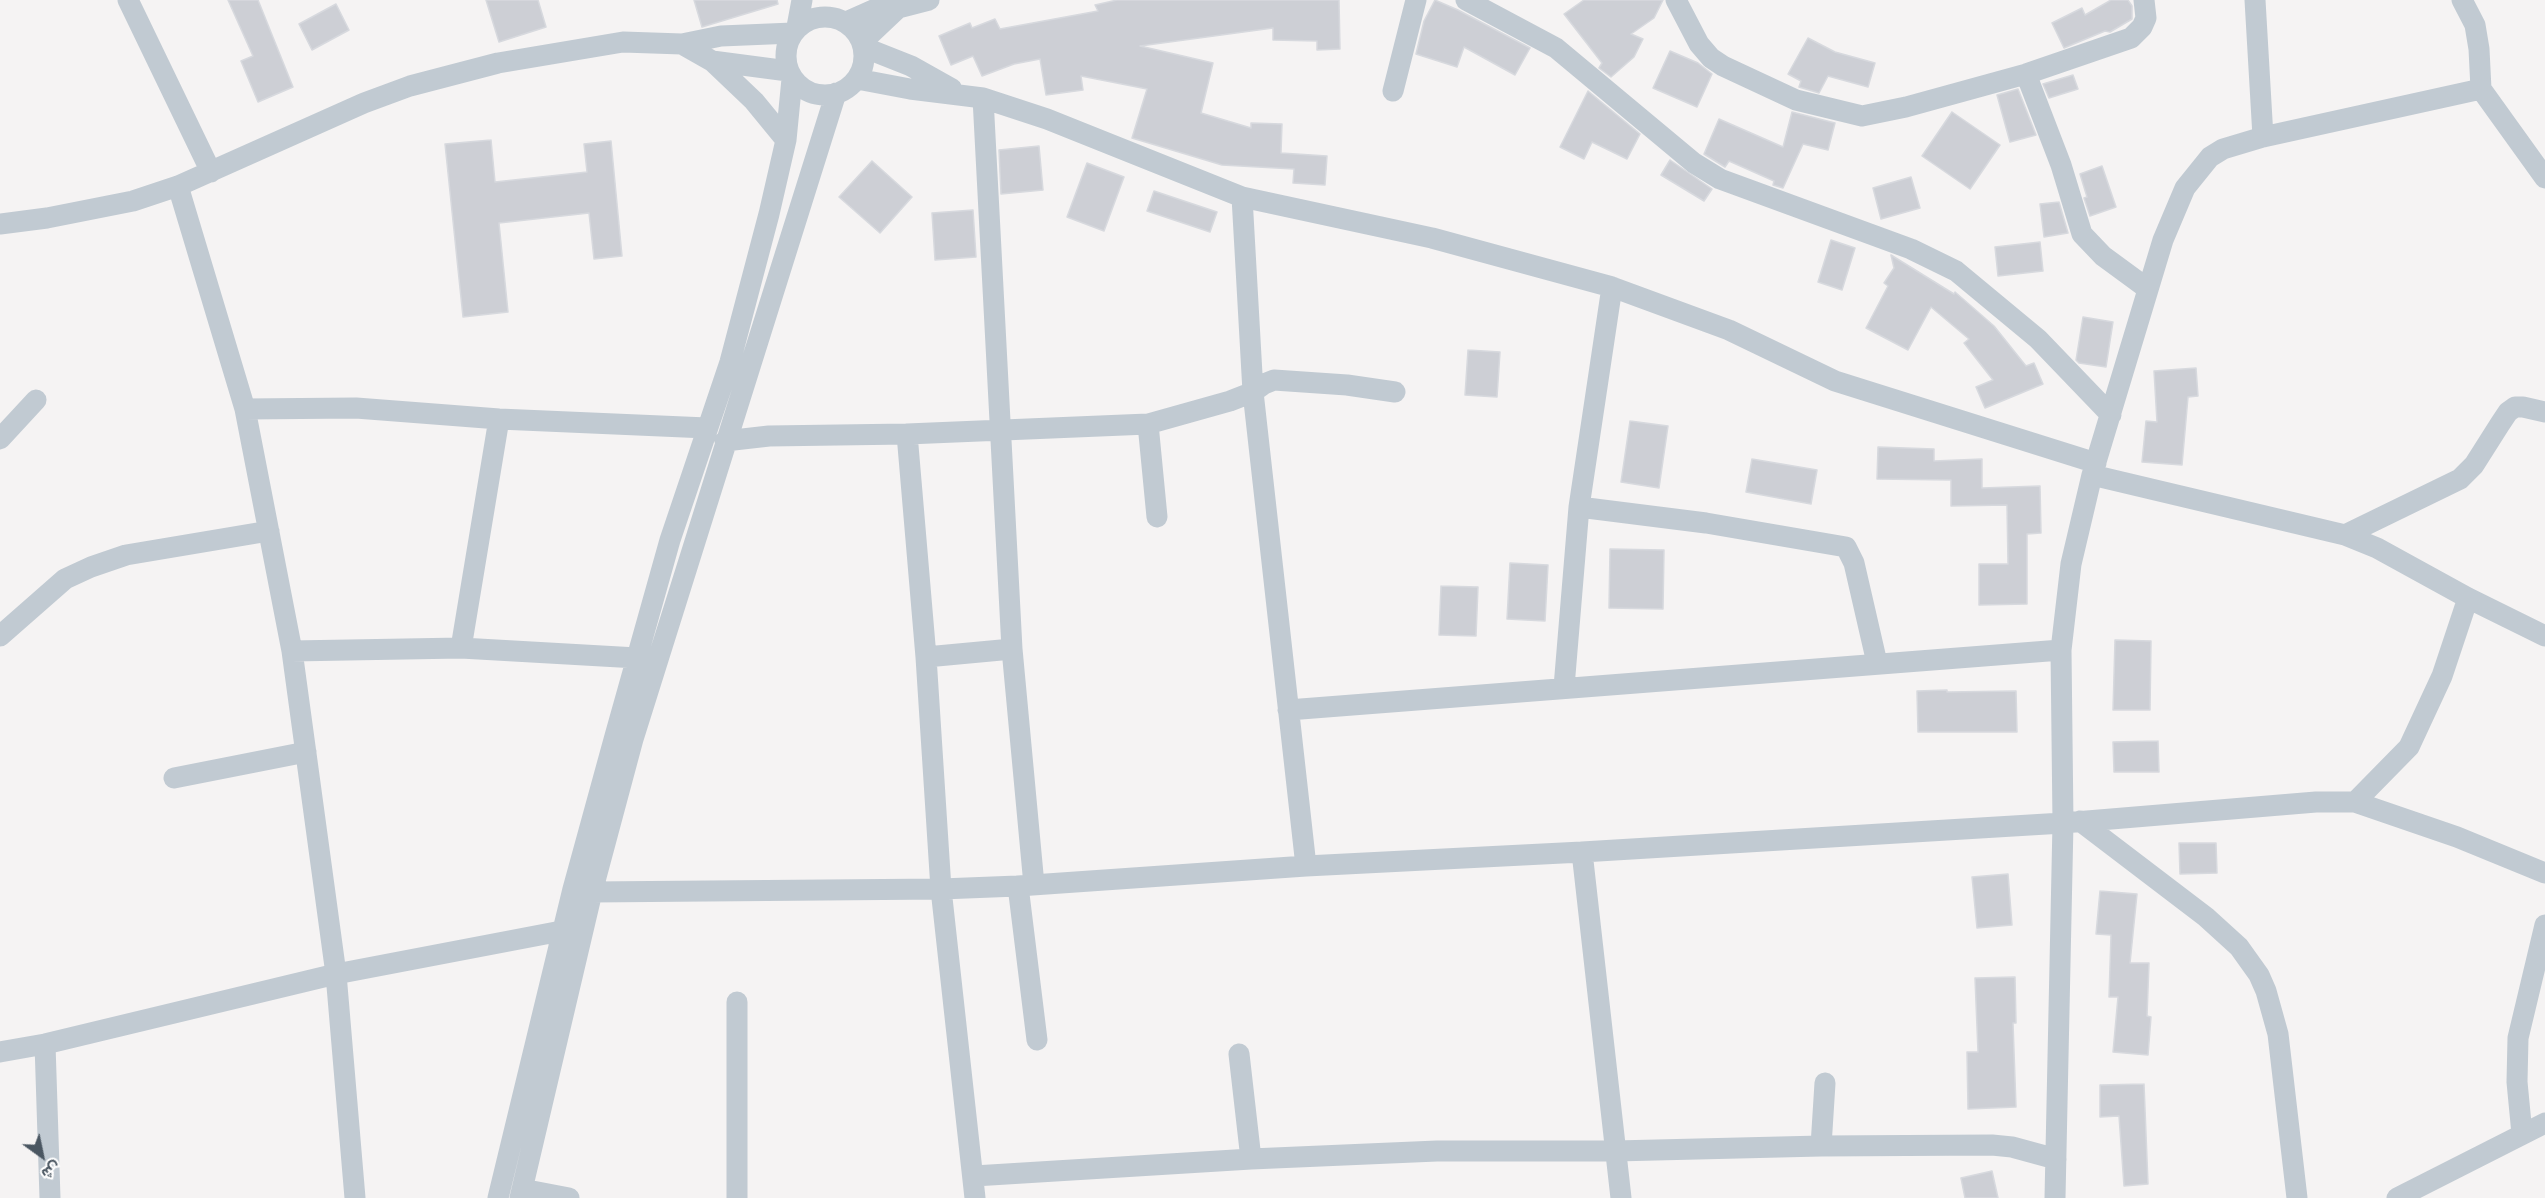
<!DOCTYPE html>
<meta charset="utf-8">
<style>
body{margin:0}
#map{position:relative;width:2545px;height:1198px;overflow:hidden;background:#f5f3f3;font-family:"Exo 2",Vazirmatn,sans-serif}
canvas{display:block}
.north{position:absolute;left:12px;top:1126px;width:60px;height:60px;-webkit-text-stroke:4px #fff;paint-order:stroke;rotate:147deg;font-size:16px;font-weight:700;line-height:24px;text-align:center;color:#4a5661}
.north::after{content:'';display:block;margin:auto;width:21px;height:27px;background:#4a5661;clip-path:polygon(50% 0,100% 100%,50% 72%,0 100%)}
</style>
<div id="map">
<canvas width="2545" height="1198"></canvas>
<div class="north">ش</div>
</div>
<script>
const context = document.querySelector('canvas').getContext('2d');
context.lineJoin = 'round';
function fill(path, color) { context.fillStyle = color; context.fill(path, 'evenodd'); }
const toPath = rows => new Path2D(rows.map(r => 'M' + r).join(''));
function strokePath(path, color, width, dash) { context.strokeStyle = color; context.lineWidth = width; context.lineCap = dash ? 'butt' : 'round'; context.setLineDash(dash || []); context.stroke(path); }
const building = toPath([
 [228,0,258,0,293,87,258,102,241,61,253,56,228,0],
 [486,0,538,0,546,27,499,42,486,0],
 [694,0,777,0,778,4,702,27,694,0],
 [1117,0,1339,0,1340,49,1317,50,1317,41,1273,40,1273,28,1140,46,1213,63,1201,113,1251,128,1251,123,1282,124,1281,153,1327,156,1325,185,1293,183,1294,169,1222,165,1132,138,1147,89,1081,76,1083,90,1046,95,1040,59,1014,64,982,76,973,56,951,65,939,36,970,23,972,28,995,19,1000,29,1098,11,1095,5,1117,0],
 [1435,0,1458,10,1530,48,1515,75,1464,47,1457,67,1416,54,1424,21,1435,0],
 [1584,0,1663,0,1654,18,1631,34,1643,39,1634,57,1611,77,1599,68,1602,63,1564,14,1584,0],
 [2111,0,2128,0,2132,6,2132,19,2110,32,2105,31,2064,48,2052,23,2082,8,2085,15,2111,0],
 [336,4,349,30,312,50,299,24,336,4],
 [1808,38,1835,52,1875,63,1868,87,1828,76,1819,93,1799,87,1801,81,1788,74,1808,38],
 [1670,51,1698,63,1712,74,1697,107,1653,88,1670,51],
 [2073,75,2078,89,2049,98,2043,84,2073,75],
 [2018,89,2036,135,2010,142,1997,95,2018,89],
 [1588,91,1640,134,1627,159,1592,142,1584,159,1560,147,1588,91],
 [1792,112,1835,123,1828,150,1803,144,1783,188,1773,185,1774,181,1729,161,1725,167,1704,154,1719,119,1783,147,1792,112],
 [1952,112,2000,145,1970,189,1922,156,1952,112],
 [491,140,495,182,587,172,584,144,611,141,622,256,594,259,589,213,499,223,508,312,463,317,445,144,491,140],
 [1039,146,1043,190,1001,194,999,150,1039,146],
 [1670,160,1712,189,1704,201,1661,175,1670,160],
 [872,161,912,197,880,233,839,197,872,161],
 [1087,163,1124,177,1104,231,1067,217,1087,163],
 [2102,166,2116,207,2090,216,2084,198,2087,197,2080,174,2102,166],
 [1911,177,1920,208,1881,219,1873,188,1911,177],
 [1154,191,1217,212,1210,232,1147,211,1154,191],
 [2059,202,2068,233,2044,237,2040,204,2059,202],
 [973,210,976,257,935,260,932,213,973,210],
 [1831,240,1855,248,1842,290,1818,282,1831,240],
 [2040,242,2043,271,1998,276,1995,247,2040,242],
 [1891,255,1954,294,1955,292,1994,326,2026,366,2034,363,2043,384,1985,408,1976,387,1993,380,1964,343,1969,339,1931,307,1908,350,1866,328,1888,286,1884,283,1894,268,1891,255],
 [2083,317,2113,322,2106,367,2079,363,2076,360,2083,317],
 [1468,350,1500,352,1497,397,1465,395,1468,350],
 [2196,368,2198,396,2188,397,2182,465,2142,462,2146,421,2157,422,2154,371,2196,368],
 [1630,421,1668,426,1659,488,1621,482,1630,421],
 [1878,447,1934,449,1934,461,1982,459,1982,488,2040,486,2041,533,2027,534,2027,604,1979,605,1979,564,2008,564,2007,505,1951,506,1951,480,1877,479,1878,447],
 [1752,459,1817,470,1811,504,1746,492,1752,459],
 [1610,549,1664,550,1663,609,1609,608,1610,549],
 [1510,563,1548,565,1545,621,1507,619,1510,563],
 [1441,586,1478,587,1476,636,1439,635,1441,586],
 [2115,640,2151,641,2150,710,2113,710,2115,640],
 [1947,690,1947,692,2016,691,2017,732,1918,732,1917,691,1947,690],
 [2158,741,2159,772,2114,772,2113,742,2158,741],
 [2179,843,2216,843,2217,873,2180,874,2179,843],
 [2008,874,2012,925,1977,928,1972,877,2008,874],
 [2100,891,2137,894,2130,963,2149,963,2147,1016,2151,1017,2148,1055,2113,1052,2118,997,2109,997,2111,935,2096,934,2100,891],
 [2015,977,2016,1023,2013,1023,2016,1107,1968,1109,1967,1052,1978,1052,1975,978,2015,977],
 [2144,1084,2148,1184,2124,1186,2119,1116,2100,1117,2100,1085,2144,1084],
 [1992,1171,1998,1198,1965,1198,1961,1178,1992,1171]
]);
const minor = toPath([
 [128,0,211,172],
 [1466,0,1556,48,1694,163,1720,179,1911,249,1956,271,2038,339,2111,415],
 [1676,0,1699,44,1711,58,1723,66,1796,100,1862,116,1906,107,2026,74,2131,38,2142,27,2146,18,2144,0],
 [2255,0,2263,137],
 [2462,0,2475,25,2479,49,2481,89,2545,178],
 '786 56a39 39 0 1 1 78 0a39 39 0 1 1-78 0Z',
 [846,22,873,10,898,8,929,0],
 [797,27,802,0],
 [862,42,898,8],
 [682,44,712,61,788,71],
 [863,47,911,66,952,89],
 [712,61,754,101,786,140],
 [2026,74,2061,165,2082,234,2103,256,2148,289],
 [857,79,910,89,983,98,1047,119,1242,197,1432,238,1612,287,1729,330,1835,381,2096,463],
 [1393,91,1416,0],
 [983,98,1012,649,1034,885],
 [178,186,245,409,292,651,336,974,355,1198],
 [1242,197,1253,392,1306,866],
 [0,224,47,218,133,201,178,186,364,103,410,86,498,63,623,42,682,44,721,36,793,33],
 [245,409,356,408,499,419,707,428],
 [1148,424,1157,517],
 [907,434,926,657,941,889,975,1198],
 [0,439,36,400],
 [725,441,769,436,907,434,1148,424,1230,401,1253,392,1264,384,1274,380,1347,385,1395,392],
 [2092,475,2345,535,2377,548,2468,598,2545,636],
 [1579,507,1706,523,1846,547,1854,563,1877,663],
 [2345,535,2460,479,2474,465,2500,424,2508,412,2515,407,2523,407,2545,412],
 [0,636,65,579,91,567,126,555,269,531],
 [461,648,499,419],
 [292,651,461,648,637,658],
 [926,657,1012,649],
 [1564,687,1579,507,1612,287],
 [1288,710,2061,650],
 [174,778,306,752],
 [2355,802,2457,837,2545,873],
 [2080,821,2206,917,2239,947,2259,975,2266,991,2278,1034,2297,1198],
 [1582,852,1621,1198],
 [1018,886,1037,1040],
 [573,889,592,892,941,889,1018,886,1306,866,1582,852,2063,823,2316,802,2355,802,2409,747,2442,676,2468,598],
 [737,1002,737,1198],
 [45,1044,50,1198],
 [0,1052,45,1044,336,974,577,928],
 [1239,1054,1251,1159],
 [2522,1134,2517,1082,2518,1038,2545,925],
 [1821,1146,1825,1083],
 [974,1176,1251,1159,1437,1151,1615,1151,1821,1146,1992,1145,2012,1147,2056,1159],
 [522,1189,569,1198],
 [498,1198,573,889,615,736,670,540,730,362,769,214,786,140,792,79],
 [520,1198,592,892,633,739,836,93],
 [2055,1198,2063,823,2061,650,2071,564,2092,475,2163,240,2185,188,2210,157,2223,149,2263,137,2481,89],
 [2397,1198,2545,1123]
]);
fill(building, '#cdcfd5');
strokePath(building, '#d7d9de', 1.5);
strokePath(minor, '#c1cad2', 21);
</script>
